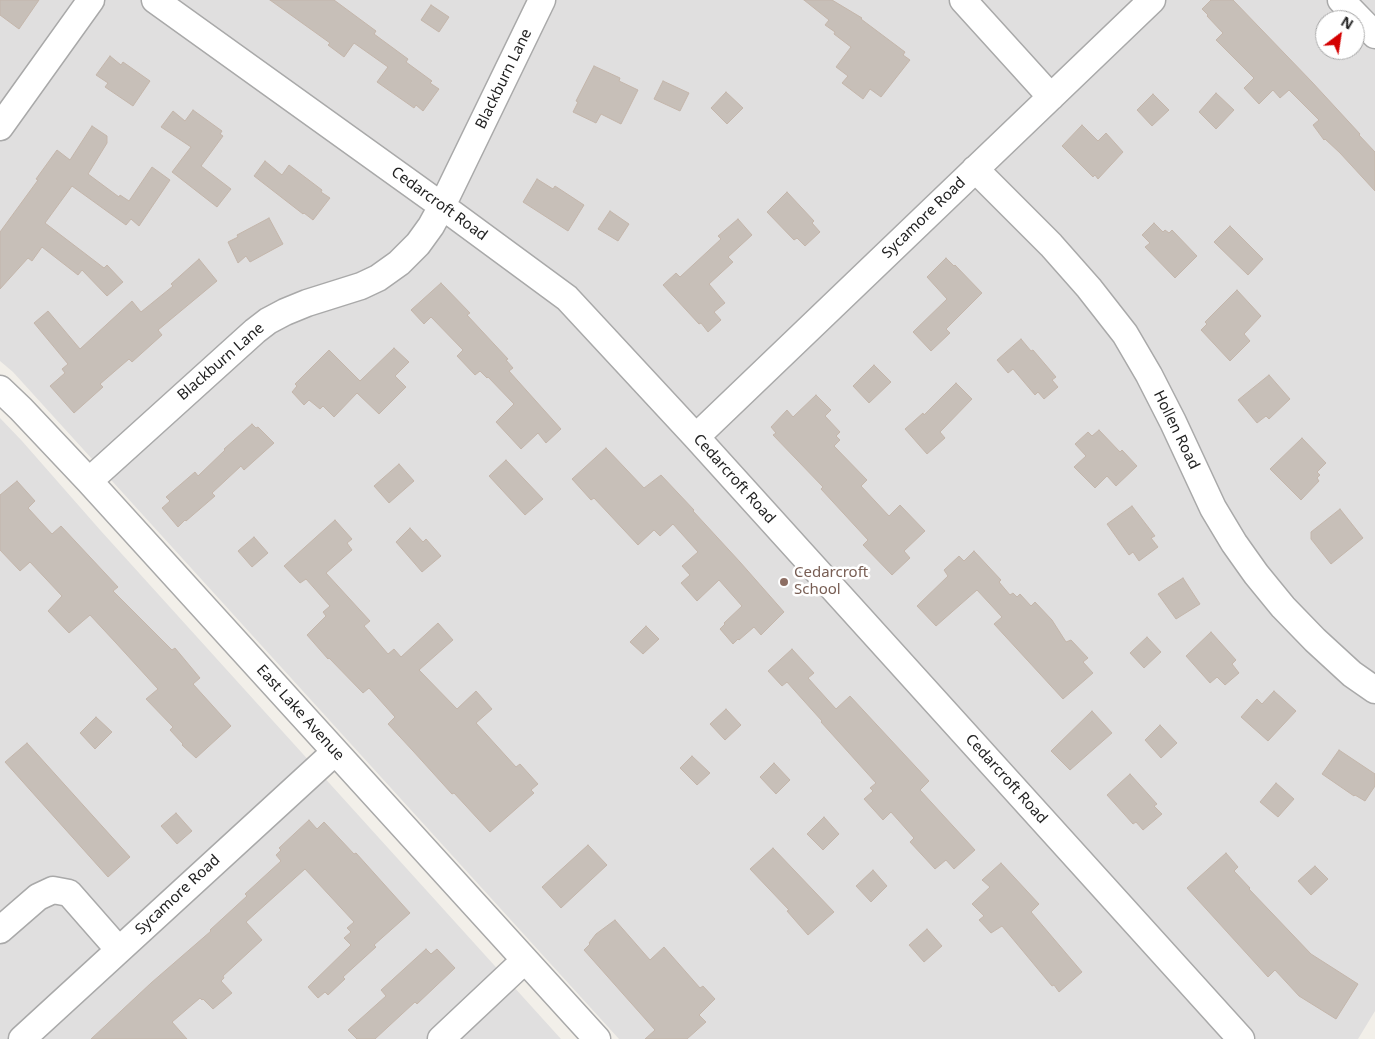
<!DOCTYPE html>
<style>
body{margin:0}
#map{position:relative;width:1375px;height:1039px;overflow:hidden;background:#f2efe9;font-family:"Noto Sans",sans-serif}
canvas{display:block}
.north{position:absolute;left:1315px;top:10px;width:50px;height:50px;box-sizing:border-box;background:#fff;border:1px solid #a7a7a7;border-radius:50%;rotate:31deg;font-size:14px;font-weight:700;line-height:20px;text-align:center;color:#222}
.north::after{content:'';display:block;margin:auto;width:18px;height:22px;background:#d40000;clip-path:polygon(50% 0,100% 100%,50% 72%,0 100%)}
</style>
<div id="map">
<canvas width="1375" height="1039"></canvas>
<div class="north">N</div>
</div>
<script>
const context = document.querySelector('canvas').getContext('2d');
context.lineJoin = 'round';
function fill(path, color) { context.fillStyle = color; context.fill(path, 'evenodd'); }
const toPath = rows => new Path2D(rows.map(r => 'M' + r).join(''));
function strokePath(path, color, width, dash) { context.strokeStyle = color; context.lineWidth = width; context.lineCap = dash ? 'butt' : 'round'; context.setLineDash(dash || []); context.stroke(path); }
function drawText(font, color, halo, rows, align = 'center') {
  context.font = font + ' "Noto Sans",sans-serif'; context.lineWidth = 5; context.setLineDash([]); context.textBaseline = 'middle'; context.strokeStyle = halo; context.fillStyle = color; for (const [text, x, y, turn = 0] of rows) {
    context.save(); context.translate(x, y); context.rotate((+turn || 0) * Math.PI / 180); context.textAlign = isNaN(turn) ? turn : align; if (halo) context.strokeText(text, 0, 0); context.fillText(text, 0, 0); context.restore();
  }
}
const residential = toPath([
 [0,0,1375,0,1375,1011,1358,1039,619,1039,13,372,0,361],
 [1325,20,1355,20,1355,50,1325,50],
 [0,418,22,441,101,531,561,1039,0,1039]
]);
const building = toPath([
 [0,0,39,0,19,29,0,15,0,0],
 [270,0,334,0,376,31,374,34,408,59,406,62,432,81,430,83,439,89,423,111,416,105,414,108,377,82,388,67,354,43,344,57,328,45,330,43,270,0],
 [804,0,832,0,862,18,861,19,905,52,903,55,910,60,881,97,870,89,863,99,842,83,848,76,836,67,851,47,834,34,835,32,825,25,829,20,804,0],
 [1211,0,1233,0,1312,82,1360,134,1359,135,1375,152,1375,191,1340,153,1325,139,1324,140,1313,125,1319,120,1289,90,1280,98,1273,90,1259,104,1244,88,1254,78,1216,40,1223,33,1207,16,1208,15,1202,9,1211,0],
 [431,5,449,17,439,32,421,20,431,5],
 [110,56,121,65,123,62,150,81,133,106,105,87,108,83,96,75,110,56],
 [594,66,620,78,619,81,638,90,621,124,601,114,596,123,573,112,578,102,576,101,594,66],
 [663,81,689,93,680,111,654,99,663,81],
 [726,92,743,108,727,124,711,108,726,92],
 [1216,93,1234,110,1216,129,1199,112,1216,93],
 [1153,94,1169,110,1152,126,1137,110,1153,94],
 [193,110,222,131,220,134,223,136,201,166,231,189,217,207,172,172,191,147,161,127,173,111,185,121,193,110],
 [1082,125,1098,141,1106,133,1123,152,1098,179,1095,175,1093,177,1062,146,1082,125],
 [92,126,107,136,107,143,88,174,119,197,120,195,129,201,152,167,170,180,139,226,131,219,126,225,72,186,45,223,104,268,107,265,123,282,107,296,82,270,78,275,42,247,32,261,28,258,0,289,0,232,38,180,36,179,57,150,70,160,92,126],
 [265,161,282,175,289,165,322,190,321,192,330,198,313,220,304,213,303,214,254,176,265,161],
 [537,179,553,189,555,186,584,205,568,231,523,202,537,179],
 [787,192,814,221,812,223,820,232,805,246,797,238,794,240,767,212,787,192],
 [610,211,629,224,618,241,598,229,610,211],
 [269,218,283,244,250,262,246,256,238,263,228,242,238,237,237,235,269,218],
 [738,219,752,235,728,257,733,262,709,284,725,303,714,312,721,320,708,332,701,323,699,324,663,285,676,273,680,277,721,239,718,236,738,219],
 [1154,223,1163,232,1165,230,1169,233,1172,230,1197,256,1175,278,1145,247,1150,243,1142,235,1154,223],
 [1230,226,1263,259,1248,275,1214,242,1230,226],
 [946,258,954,266,955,265,982,293,946,329,950,333,931,351,913,332,947,299,927,277,946,258],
 [199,259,217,281,158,330,162,335,132,362,129,359,100,384,103,387,74,413,50,386,65,373,62,369,68,364,34,323,48,311,80,349,132,301,141,312,173,286,171,284,199,259],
 [441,283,470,313,467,315,508,359,506,360,513,368,509,371,561,429,546,443,538,433,521,449,496,422,514,404,488,377,487,378,480,371,475,375,457,356,463,350,431,317,424,324,411,310,441,283],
 [1237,290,1261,316,1244,334,1250,341,1230,361,1201,330,1207,324,1205,322,1237,290],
 [1021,339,1031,351,1033,350,1056,377,1052,380,1058,387,1044,399,1038,392,1035,395,1013,369,1008,373,997,360,1021,339],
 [394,348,409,362,395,376,406,387,379,414,357,393,334,417,323,406,320,409,309,400,304,405,292,392,297,386,295,384,329,350,360,381,394,348],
 [874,365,891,382,869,403,853,386,874,365],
 [1269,375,1290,399,1269,419,1266,416,1257,423,1238,400,1269,375],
 [956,383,972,399,940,432,945,438,927,454,905,429,923,413,924,415,956,383],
 [816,395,831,410,825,416,840,432,836,436,840,440,834,446,867,480,861,486,889,516,900,505,925,531,904,551,910,558,892,575,863,545,868,540,821,489,823,487,773,435,776,433,771,427,787,410,793,417,816,395],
 [252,424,256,428,258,427,274,443,244,470,241,466,212,493,215,496,186,521,185,520,178,527,162,508,170,501,166,497,195,472,198,476,225,450,224,449,252,424],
 [1099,430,1120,452,1122,450,1137,466,1116,486,1107,476,1095,488,1074,467,1086,456,1075,444,1088,432,1092,436,1099,430],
 [1302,438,1326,463,1317,472,1320,475,1317,478,1319,481,1301,500,1270,469,1302,438],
 [606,448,644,488,661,475,694,510,693,511,740,562,784,612,761,635,754,627,739,640,738,639,733,644,720,629,725,624,724,623,742,606,719,580,697,601,681,583,690,575,682,566,698,552,673,524,660,536,654,530,638,545,594,498,591,500,572,479,606,448],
 [506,460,543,499,525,515,489,476,506,460],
 [399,464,414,481,389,503,374,486,399,464],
 [17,481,35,501,28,508,52,534,61,526,118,587,113,591,172,650,175,648,200,678,193,684,231,726,196,758,182,745,183,744,170,730,173,727,146,699,158,689,116,643,90,615,69,633,48,611,62,596,30,562,20,571,0,550,0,495,17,481],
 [1132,506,1155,536,1151,538,1158,547,1139,561,1133,552,1129,555,1107,524,1132,506],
 [1340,509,1363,538,1331,564,1311,539,1311,532,1340,509],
 [335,520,352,539,347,543,352,550,326,573,370,621,364,626,388,654,394,649,401,657,438,623,453,640,419,670,457,709,476,691,492,709,476,723,516,767,520,764,538,784,531,790,534,793,490,832,454,793,452,794,413,751,388,724,395,717,369,688,363,693,329,658,328,659,307,635,326,616,323,612,330,606,306,579,300,583,284,566,335,520],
 [410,528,423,542,426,539,441,556,422,572,396,542,410,528],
 [254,537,268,553,252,567,238,551,254,537],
 [974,551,1001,580,999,582,1010,595,1013,593,1017,597,1020,594,1031,606,1035,602,1052,620,1066,642,1071,640,1088,658,1083,662,1093,673,1063,699,994,624,1002,617,977,590,936,626,917,606,948,576,944,570,959,556,964,561,974,551],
 [1183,578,1200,604,1176,619,1158,594,1183,578],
 [646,626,659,639,643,654,630,642,646,626],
 [1211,632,1236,660,1232,664,1239,673,1225,685,1217,677,1210,683,1186,656,1211,632],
 [1147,637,1161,652,1144,668,1130,653,1147,637],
 [792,649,814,673,808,678,836,709,850,696,929,781,920,790,975,850,954,869,946,860,935,869,910,842,914,838,891,812,883,820,864,799,873,791,870,788,876,783,821,722,822,721,795,691,787,682,782,686,768,671,792,649],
 [1274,691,1296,711,1268,741,1241,717,1257,699,1262,704,1274,691],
 [726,709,741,725,725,740,710,724,726,709],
 [1092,711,1112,733,1070,770,1051,751,1092,711],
 [96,717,112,732,95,749,80,733,96,717],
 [1160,725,1177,743,1161,758,1145,740,1160,725],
 [27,743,130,857,108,877,5,762,27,743],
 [1339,750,1375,774,1375,786,1365,801,1355,795,1354,796,1322,774,1339,750],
 [692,756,710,773,697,785,680,768,692,756],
 [774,763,790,780,776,794,760,777,774,763],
 [1130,774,1157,804,1154,806,1162,814,1143,830,1136,822,1133,824,1107,795,1130,774],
 [1276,783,1294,799,1278,817,1260,802,1276,783],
 [176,813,192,831,177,844,161,826,176,813],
 [824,817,839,834,823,850,807,834,824,817],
 [309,820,317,829,324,822,354,854,356,853,410,913,374,945,376,947,343,977,345,979,328,995,325,992,318,998,308,987,351,945,344,938,351,932,347,928,354,922,305,869,246,922,262,940,223,976,224,978,221,981,232,993,213,1009,203,999,202,1000,200,998,172,1022,187,1039,91,1039,151,983,211,931,210,930,247,896,245,894,281,861,276,855,281,850,279,848,309,820],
 [588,845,607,865,561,908,542,887,588,845],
 [773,848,834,912,808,935,787,911,789,910,750,869,773,848],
 [1226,853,1238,867,1234,871,1250,888,1249,889,1311,954,1358,984,1336,1019,1299,996,1275,970,1268,977,1187,888,1226,853],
 [1001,863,1039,904,1031,912,1082,972,1059,992,1054,985,1052,986,1002,926,991,933,979,920,984,916,972,904,990,887,982,880,1001,863],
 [1315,866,1328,879,1311,895,1298,881,1315,866],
 [873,870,887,886,871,902,856,886,873,870],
 [615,920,650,960,664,947,700,988,703,986,715,999,699,1015,706,1022,687,1039,645,1039,655,1030,584,950,590,944,589,943,596,934,615,920],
 [927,929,942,946,924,962,909,945,927,929],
 [426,949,431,954,437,949,455,968,417,1004,415,1002,375,1039,357,1039,348,1030,386,996,381,990,426,949]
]);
const minor = toPath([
 [155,0,442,206,567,298,696,437,1241,1039],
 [963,0,1051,97],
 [1341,0,1375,35],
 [0,127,91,0],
 [975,169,1051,245,1089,288,1125,334,1149,375,1173,422,1213,508,1234,543,1256,574,1283,607,1315,640,1352,674,1375,690],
 [0,389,21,409,89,481,597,1039],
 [696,437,1152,0],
 [89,481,255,331,268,321,285,312,307,303,361,286,378,278,399,263,418,244,431,226,442,206,542,0],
 [0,930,38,897,53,890,69,893,119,950],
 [22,1039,335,752],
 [441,1039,525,960]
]);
const markers = [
 [784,582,5,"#8d6e63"]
];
const streetNames = [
 ["Blackburn Lane",504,79,-64],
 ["Cedarcroft Road",439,204,36],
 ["Sycamore Road",924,218,-44],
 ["Blackburn Lane",221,362,-41],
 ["Hollen Road",1176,430,64],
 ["Cedarcroft Road",734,479,48],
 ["East Lake Avenue",300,713,48],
 ["Cedarcroft Road",1006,779,48],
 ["Sycamore Road",178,895,-43]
];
const educationNames = [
 ["Cedarcroft",794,573],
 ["School",794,590]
];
fill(residential, '#e0dfdf');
fill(building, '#c7bfb8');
strokePath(building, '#c4b6ab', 1);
strokePath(minor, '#a9a9a9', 29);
strokePath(minor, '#fff', 26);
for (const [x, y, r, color] of markers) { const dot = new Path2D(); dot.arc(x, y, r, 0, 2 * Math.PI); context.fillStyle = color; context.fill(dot); strokePath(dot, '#fff', 2); }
drawText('15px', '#222', '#fff', streetNames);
drawText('15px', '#785e54', '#fff', educationNames, 'left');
</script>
